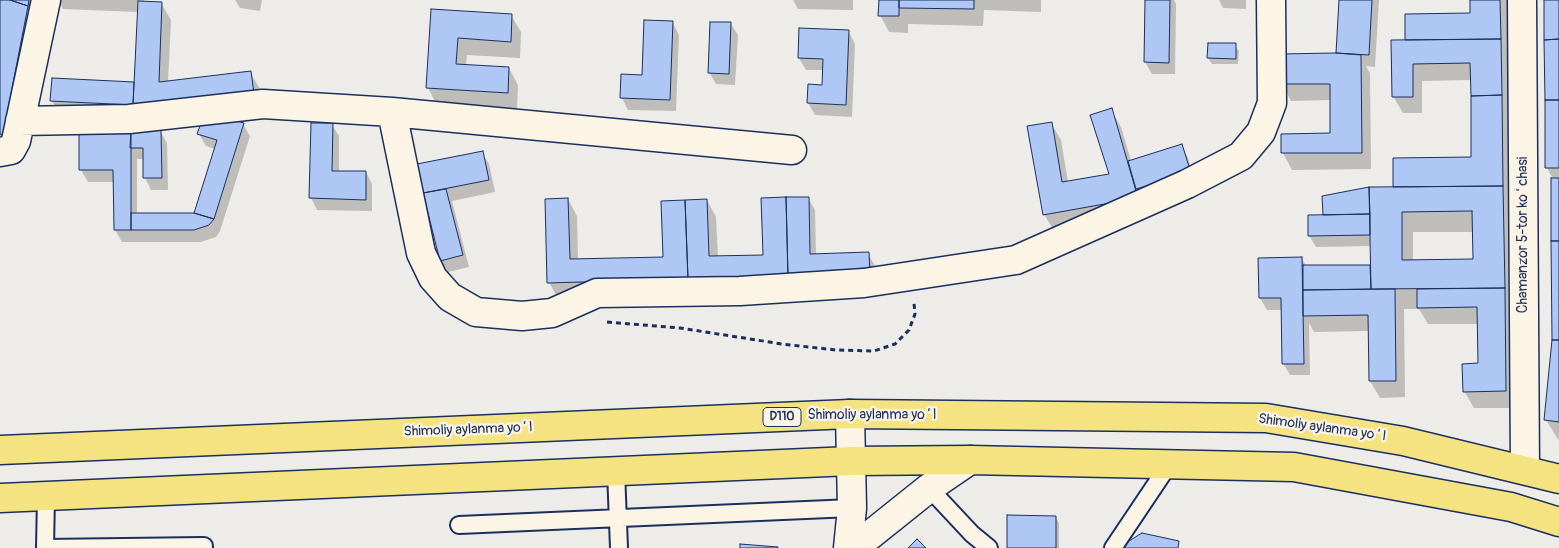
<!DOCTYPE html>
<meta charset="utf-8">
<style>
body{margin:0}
canvas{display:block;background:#edece8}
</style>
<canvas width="1559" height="548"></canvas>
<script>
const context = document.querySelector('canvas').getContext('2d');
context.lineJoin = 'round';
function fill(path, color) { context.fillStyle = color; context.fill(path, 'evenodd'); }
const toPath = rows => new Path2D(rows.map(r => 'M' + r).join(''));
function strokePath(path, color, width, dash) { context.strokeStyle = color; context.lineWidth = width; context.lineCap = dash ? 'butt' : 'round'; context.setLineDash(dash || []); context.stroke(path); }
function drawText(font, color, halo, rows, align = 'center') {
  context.font = font + ' Pangolin,sans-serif'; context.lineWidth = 4.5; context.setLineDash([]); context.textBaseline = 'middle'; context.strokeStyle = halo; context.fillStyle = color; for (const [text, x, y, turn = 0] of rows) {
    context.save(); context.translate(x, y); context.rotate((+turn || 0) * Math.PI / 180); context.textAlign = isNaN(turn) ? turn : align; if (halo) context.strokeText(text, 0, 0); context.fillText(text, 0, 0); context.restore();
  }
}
const shadow = toPath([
 [0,0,44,0,0,150],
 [58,0,144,0,144,2,161,3,171,20,168,82,250,72,260,89,263,111,59,113,52,101,53,80,134,83,135,87,138,12,63,9],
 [235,0,262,0,260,11,240,8],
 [793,0,853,0,853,10,798,9],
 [880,0,1041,0,1041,12,984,10,983,26,908,24,908,33,889,32,880,15],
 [1146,0,1174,0,1176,4,1175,74,1152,74,1145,62],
 [1219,0,1246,0,1246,9,1223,8],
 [1340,0,1379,0,1375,67,1366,66,1370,73,1371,169,1292,170,1283,153,1282,135,1332,135,1331,100,1291,101,1282,84,1337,53],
 [1472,0,1509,0,1515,408,1474,408,1464,391,1480,365,1479,324,1428,324,1419,309,1404,309,1405,397,1380,398,1370,381,1369,331,1314,332,1309,323,1310,375,1290,375,1283,363,1282,310,1267,310,1260,298,1302,258,1306,266,1370,266,1372,269,1371,246,1316,247,1309,235,1324,216,1473,158,1472,80,1422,81,1422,113,1403,113,1393,96,1406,41,1472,15],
 [1413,232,1473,232,1474,261,1413,261],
 [1545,0,1559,0,1559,441,1546,420,1554,340,1553,179,1547,168],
 [432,11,511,15,521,32,520,58,467,55,466,66,509,68,518,85,517,109,437,105,428,88],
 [673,23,679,35,676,111,628,110,622,98,643,76],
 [731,24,738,35,735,85,716,84,709,72],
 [849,32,855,44,852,117,815,115,808,103,824,86,824,70,806,70,799,58],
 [1235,45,1239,51,1238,64,1212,64,1208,58],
 [1111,110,1121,127,1131,161,1182,146,1188,158,1196,185,1054,231,1044,214,1051,123,1061,140,1068,182,1110,175],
 [243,124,250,136,220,231,216,237,201,242,122,242,115,230,114,182,88,182,81,170,80,132,160,131,167,143,168,190,151,190,145,178,145,159,137,159,137,214,195,214,215,149,206,146,199,134],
 [312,124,332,125,339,136,339,172,366,172,372,184,372,211,317,210,311,198],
 [482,153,489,164,495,192,452,201,469,267,448,272,441,261,418,165],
 [808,198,815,210,816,255,868,254,875,266,876,287,558,299,549,282,568,199,577,216,578,260,664,258,707,200,716,217,718,257,764,256],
 [1056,518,1059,523,1059,548,1008,548]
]);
const building = toPath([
 [0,0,10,0,28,6,3,135,0,134,0,0],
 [10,0,29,0,28,6,10,0],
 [879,0,899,0,899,16,878,16,879,0],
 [899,0,974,0,974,9,899,8,899,0],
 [1145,0,1170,0,1169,63,1144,62,1145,0],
 [1339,0,1372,0,1369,55,1336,53,1339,0],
 [1470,0,1500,0,1501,39,1405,40,1405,14,1470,13,1470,0],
 [1544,0,1559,0,1559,39,1544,40,1544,0],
 [138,1,162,2,159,82,251,71,254,94,133,105,138,1],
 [431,9,512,14,511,42,458,38,456,64,509,67,508,93,426,88,431,9],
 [644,20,673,21,670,100,620,98,621,74,642,75,644,20],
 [710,22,731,22,729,74,708,73,710,22],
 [799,28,849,30,846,105,807,103,808,84,822,85,823,59,798,58,799,28],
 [1501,39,1502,95,1471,96,1470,63,1413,64,1413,97,1392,97,1391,40,1501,39],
 [1559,39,1559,100,1545,100,1544,40,1559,39],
 [1208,43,1236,43,1236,59,1207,58,1208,43],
 [1336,53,1361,55,1362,153,1281,153,1281,134,1330,133,1330,84,1280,84,1280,54,1336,53],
 [52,78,134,82,133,105,50,101,52,78],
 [1502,95,1503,186,1393,187,1393,158,1471,157,1471,96,1502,95],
 [1545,100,1559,100,1559,168,1545,168,1545,100],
 [1112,108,1138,198,1043,215,1027,126,1052,122,1062,182,1109,174,1090,115,1112,108],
 [226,118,244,123,214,219,194,213,217,140,197,134,202,120,226,118],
 [311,123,333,123,332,171,366,171,366,200,309,198,311,123],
 [79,130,131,130,131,230,114,230,113,170,79,170,79,130],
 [131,130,161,130,162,178,143,178,143,148,130,148,131,130],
 [1182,144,1191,173,1136,189,1128,161,1182,144],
 [483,151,489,180,423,193,417,164,483,151],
 [1551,178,1559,178,1559,241,1551,241,1551,178],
 [1503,186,1505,288,1371,289,1369,187,1503,186],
 [1472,211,1473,259,1402,260,1402,212,1472,211],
 [1369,187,1370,214,1323,215,1322,196,1369,187],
 [446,189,463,255,440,261,423,193,446,189],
 [786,197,809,197,810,254,869,252,870,275,788,277,786,197],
 [786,197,788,277,688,279,685,200,707,199,709,256,763,255,761,198,786,197],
 [568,198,570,259,663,257,661,201,685,200,688,279,547,283,545,199,568,198],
 [131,213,194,213,214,219,209,225,194,230,131,230,131,213],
 [1370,214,1370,235,1308,236,1308,215,1370,214],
 [1551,241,1559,241,1559,340,1552,340,1551,241],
 [1302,257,1304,364,1282,364,1281,298,1259,298,1258,258,1302,257],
 [1303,265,1370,265,1371,289,1303,290,1303,265],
 [1505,288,1506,391,1463,392,1462,364,1478,363,1477,307,1417,308,1417,289,1505,288],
 [1395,289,1396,381,1369,381,1368,315,1303,316,1303,290,1395,289],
 [1552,340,1559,340,1559,422,1544,420,1552,340],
 [1007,515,1056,516,1056,548,1007,548,1007,515],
 [1142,533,1179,541,1178,548,1123,548,1124,544,1142,533],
 [917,539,926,548,908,548,917,539],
 [740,544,778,547,778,548,740,548,740,544]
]);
const path = toPath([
 [607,322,680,328,782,344,836,350,874,351,895,344,909,330,915,314,914,303]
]);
const service = toPath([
 [616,471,619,548],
 [929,488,972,534,989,548],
 [46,496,45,548,204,546],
 [459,525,852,508],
 [1113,548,1170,463]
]);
const minor = toPath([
 [1522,0,1525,470],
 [392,112,421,253,433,278,450,297,476,312,522,316,552,313,597,293,740,291,864,283,1016,260,1187,184,1241,156,1261,132,1272,103,1271,0],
 [20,121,129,119,263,104,392,112,792,150],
 [0,152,11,150,16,141,46,0],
 [848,548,852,508,850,414],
 [854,548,929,488,970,460]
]);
const primary = toPath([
 [0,450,850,414,1266,418,1403,441,1559,479],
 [0,498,851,461,970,460,1294,467,1511,507,1559,522]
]);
const shields = [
 [782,417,38]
];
const shieldNames = [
 ["D110",782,417]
];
const streetNames = [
 ["Chamanzor 5-tor koʻchasi",1523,235,-90],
 ["Shimoliy aylanma yoʻl",872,415],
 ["Shimoliy aylanma yoʻl",1322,428,8],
 ["Shimoliy aylanma yoʻl",468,430,-2]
];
fill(shadow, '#0003');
fill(building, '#afc7f5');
strokePath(building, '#1b2f5e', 1);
strokePath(service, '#1b2f5e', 20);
strokePath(minor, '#1b2f5e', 31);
strokePath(primary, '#1b2f5e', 31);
strokePath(path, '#1b2f5e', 3, [5, 4]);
strokePath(service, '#fcf5e5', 16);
strokePath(minor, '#fcf5e5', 28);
strokePath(primary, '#f5e382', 28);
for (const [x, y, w] of shields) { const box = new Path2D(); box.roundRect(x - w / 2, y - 9.5, w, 19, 4); context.fillStyle = '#fcf5e5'; context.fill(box); strokePath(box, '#1b2f5e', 1); }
drawText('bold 12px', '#1b2f5e', null, shieldNames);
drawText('14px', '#1b2f5e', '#fcf5e5', streetNames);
</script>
